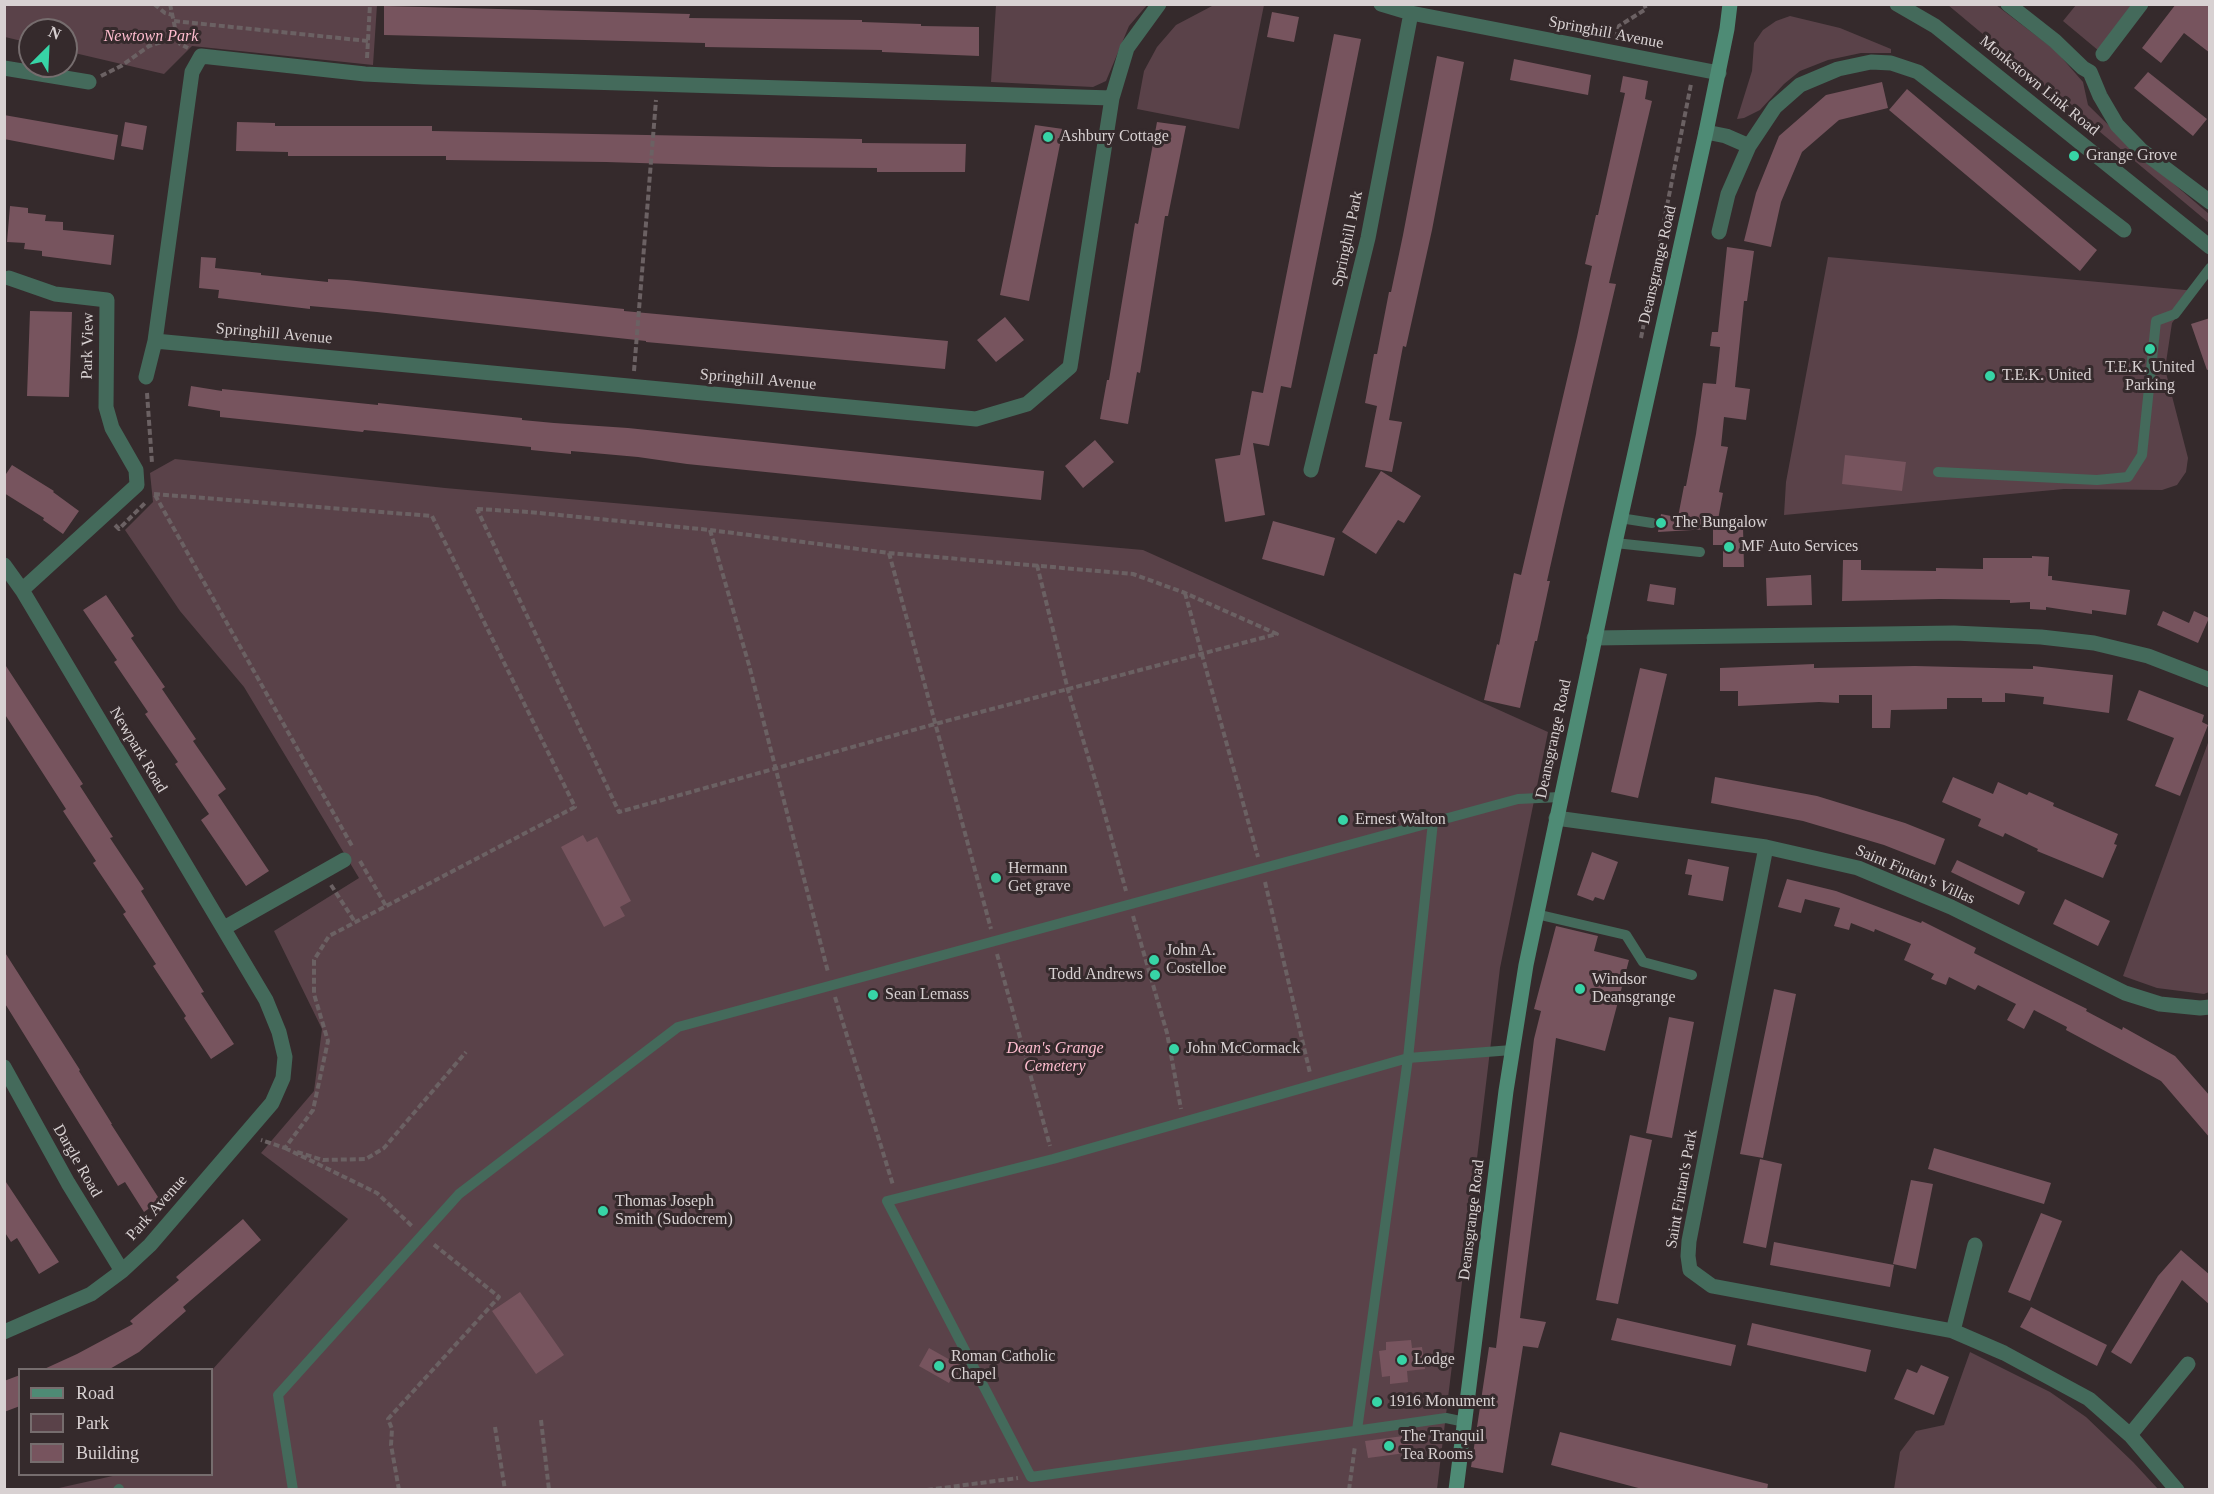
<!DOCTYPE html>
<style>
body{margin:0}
#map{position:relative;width:2214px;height:1494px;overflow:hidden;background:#352a2c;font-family:"Times New Roman",serif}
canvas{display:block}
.frame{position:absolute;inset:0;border:6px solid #d8d1d2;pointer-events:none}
.legend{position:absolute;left:18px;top:1368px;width:195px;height:108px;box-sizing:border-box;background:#352a2c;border:2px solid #766d6e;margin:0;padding:8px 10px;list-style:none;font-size:18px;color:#d8d1d2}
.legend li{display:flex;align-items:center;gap:12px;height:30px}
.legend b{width:30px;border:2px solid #766d6e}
.north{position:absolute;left:18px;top:18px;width:60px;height:60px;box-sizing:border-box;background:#352a2c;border:2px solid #766d6e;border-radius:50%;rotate:24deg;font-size:16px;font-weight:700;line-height:24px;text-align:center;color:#d8d1d2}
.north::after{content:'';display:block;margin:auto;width:21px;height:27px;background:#37d4a6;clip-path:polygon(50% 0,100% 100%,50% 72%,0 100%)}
</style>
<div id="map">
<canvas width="2214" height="1494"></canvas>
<div class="frame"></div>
<ul class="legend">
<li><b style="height:8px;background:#4e8b75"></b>Road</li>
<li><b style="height:16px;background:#5a4249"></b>Park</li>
<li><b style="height:16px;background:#77545e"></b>Building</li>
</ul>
<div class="north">N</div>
</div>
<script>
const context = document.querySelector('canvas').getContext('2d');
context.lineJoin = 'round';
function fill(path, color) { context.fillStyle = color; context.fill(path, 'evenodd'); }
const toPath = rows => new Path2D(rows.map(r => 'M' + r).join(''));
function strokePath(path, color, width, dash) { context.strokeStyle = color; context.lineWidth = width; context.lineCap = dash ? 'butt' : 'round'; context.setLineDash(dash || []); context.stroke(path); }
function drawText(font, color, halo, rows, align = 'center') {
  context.font = font + ' "Times New Roman",serif'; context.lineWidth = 6; context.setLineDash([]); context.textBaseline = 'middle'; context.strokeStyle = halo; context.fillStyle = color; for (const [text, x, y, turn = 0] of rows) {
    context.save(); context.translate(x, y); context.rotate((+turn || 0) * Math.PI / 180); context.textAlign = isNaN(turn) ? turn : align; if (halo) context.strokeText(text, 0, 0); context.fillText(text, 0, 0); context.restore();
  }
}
const green = toPath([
 [6,4,377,5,373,65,192,46,164,74,66,51,66,30,30,30,30,43,5,37],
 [996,5,996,4,1147,5,1129,26,1106,81,1093,87,991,82],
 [1264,5,1239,129,1137,109,1144,71,1157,47,1176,25,1212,6],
 [1948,5,1996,5,2055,50,2083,82,2088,105,2133,149,2209,214,2209,223],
 [2076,5,2134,5,2099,51,2063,21],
 [1790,16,1840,28,1891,49,1891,53,1861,53,1828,60,1800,71,1784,84,1760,110,1744,118,1737,119,1752,71,1754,43,1763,30,1776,21],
 [1828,257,2196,291,2172,323,2165,369,2188,458,2186,472,2177,485,2162,490,2064,489,1784,515,1786,482],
 [175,459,445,488,1143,550,1548,732,1500,968,1437,1489,50,1490,117,1475,212,1474,212,1370,348,1219,261,1153,314,1091,322,1029,274,931,359,878,244,687,180,611,125,530,153,502,150,473],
 [2209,740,2209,992,2204,994,2157,988,2123,976],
 [1970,1352,2050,1392,2086,1417,2133,1462,2158,1489,1894,1489,1900,1452,1916,1431,1944,1425]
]);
const building = toPath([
 [2176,4,2210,4,2210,53,2184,33,2161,63,2142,48],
 [384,6,690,14,689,18,862,20,862,22,921,24,921,26,979,27,979,56,882,52,882,50,705,47,705,43,384,35],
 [1272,12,1299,17,1294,42,1267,37],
 [1334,34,1361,39,1291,388,1281,386,1269,446,1253,443,1265,515,1225,522,1215,459,1240,455,1252,391,1263,393],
 [1437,56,1464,62,1432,230,1406,347,1403,346,1389,420,1402,422,1392,472,1365,467,1377,406,1365,403,1374,354,1377,354,1389,292,1391,292,1403,235],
 [1514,59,1591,75,1588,95,1510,80],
 [2148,72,2207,119,2193,136,2134,88],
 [1623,76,1648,81,1645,99,1652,101,1609,283,1616,284,1563,510,1547,581,1550,581,1537,641,1535,641,1520,708,1484,700,1497,644,1499,645,1514,573,1521,575,1577,337,1592,266,1585,264,1596,215,1598,215,1625,93,1620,92],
 [1882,82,1888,108,1839,120,1802,152,1781,202,1771,247,1744,241,1756,193,1779,136,1826,95],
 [1907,89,2097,250,2080,271,1889,110],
 [4,115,118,135,114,160,4,139],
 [125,122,147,126,143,150,121,146],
 [237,122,275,123,275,126,432,126,432,131,862,139,862,143,966,144,965,172,877,172,877,168,772,167,606,162,446,160,446,156,288,156,288,152,236,151],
 [1157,122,1186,126,1168,216,1165,216,1140,373,1137,372,1128,424,1100,419,1107,380,1109,380,1135,223,1138,224],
 [1035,125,1063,129,1029,301,1000,295],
 [10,206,28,208,28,213,46,215,45,221,63,222,63,230,114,235,111,265,42,256,42,251,24,249,25,243,7,242],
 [1727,247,1754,251,1747,301,1744,301,1735,387,1750,389,1746,420,1724,417,1721,446,1728,447,1719,492,1723,493,1717,525,1711,524,1710,529,1658,532,1661,514,1706,523,1678,517,1684,486,1686,486,1696,434,1703,383,1716,384,1720,347,1710,346,1712,332,1718,332],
 [201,257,216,258,215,268,261,273,261,275,328,282,328,279,347,280,624,309,624,311,948,341,945,369,646,342,646,341,377,312,310,306,310,309,218,298,219,290,199,288],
 [30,311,72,312,69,397,27,396],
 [1005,317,1024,340,996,362,977,340],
 [2210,318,2210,369,2207,370,2191,324],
 [191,386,222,391,222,389,378,405,378,403,522,418,522,420,554,423,628,428,1044,471,1041,500,687,464,638,457,571,451,571,454,531,450,531,447,395,433,364,430,363,432,220,417,220,411,188,406],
 [1095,440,1114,462,1083,488,1065,466],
 [1845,455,1906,462,1902,491,1842,484],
 [12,465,54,491,53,492,79,511,63,534,43,520,44,518,4,493,4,477],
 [1381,471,1421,496,1404,523,1398,520,1376,554,1342,532],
 [1273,521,1335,538,1324,576,1262,559],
 [1713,527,1743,527,1744,567,1723,567,1723,545,1713,545],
 [2032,556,2049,557,2048,576,2052,576,2052,580,2130,590,2126,615,2092,610,2092,614,2046,607,2046,610,2030,609,2030,602,2010,603,2010,600,1940,599,1842,601,1843,560,1861,560,1861,570,1936,571,1936,568,1983,569,1983,558,2032,558],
 [1811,575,1812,605,1767,606,1766,578],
 [1650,584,1676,588,1674,605,1647,601],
 [106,595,134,636,131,638,165,687,162,689,196,739,193,741,226,789,218,795,269,871,246,886,201,820,209,814,175,764,178,762,145,714,148,712,114,662,117,660,83,610],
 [2163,611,2189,623,2194,611,2209,618,2198,643,2157,625],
 [4,663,83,784,80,786,113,837,110,838,144,889,141,891,204,992,201,993,234,1044,211,1059,184,1018,186,1016,153,966,156,964,123,914,126,912,93,863,96,861,63,811,66,809,4,713],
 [1814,664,1814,668,1915,666,2033,669,2033,666,2113,675,2109,713,2043,704,2044,697,2005,693,2005,702,1982,702,1982,698,1947,698,1947,709,1891,710,1890,728,1872,728,1872,695,1839,695,1839,703,1819,702,1738,706,1738,691,1720,691,1720,668],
 [1640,668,1667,674,1638,798,1611,792],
 [2139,690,2204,715,2202,722,2208,725,2180,796,2155,786,2174,738,2127,720],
 [1715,777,1817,796,1905,823,1945,839,1935,865,1884,845,1803,821,1711,803],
 [1953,777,1993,794,1998,782,2027,795,2029,792,2054,803,2053,806,2118,834,2114,844,2117,845,2103,878,2037,851,2038,849,2005,833,2003,837,1978,826,1981,819,1942,802],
 [583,835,587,842,597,837,631,901,620,907,625,916,604,927,561,847],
 [1592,852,1618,862,1604,900,1595,897,1593,901,1577,895],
 [1688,859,1729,867,1723,901,1688,895,1692,875,1685,874],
 [1957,860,2025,892,2019,905,1951,872],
 [1787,879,1836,891,1921,923,1922,921,1976,948,1974,953,2087,1009,2086,1011,2122,1030,2123,1027,2175,1056,2210,1096,2210,1138,2161,1081,2066,1030,2067,1027,2034,1010,2024,1029,2007,1020,2016,1004,1978,985,1975,990,1949,977,1946,985,1931,979,1934,974,1904,960,1911,944,1875,929,1874,932,1851,923,1849,930,1834,926,1840,908,1805,899,1801,913,1778,907],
 [2065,899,2110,921,2098,946,2053,924],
 [1556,926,1598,936,1594,951,1629,960,1605,1051,1556,1038,1520,1318,1546,1322,1538,1348,1523,1346,1503,1473,1471,1467,1489,1347,1496,1348,1534,1039,1541,1011,1534,1009],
 [4,951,80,1070,79,1071,112,1124,111,1124,158,1197,156,1199,158,1202,144,1212,125,1182,118,1186,4,1002],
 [1774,989,1796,994,1763,1158,1740,1154],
 [1669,1017,1694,1022,1672,1138,1646,1133],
 [1630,1135,1652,1140,1618,1304,1596,1300],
 [1934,1148,2051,1183,2044,1204,1928,1169],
 [1760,1159,1782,1164,1766,1248,1743,1243],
 [4,1179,59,1262,39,1274,17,1238,11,1242,4,1231],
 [1911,1180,1933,1184,1916,1269,1893,1264],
 [2041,1213,2062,1221,2030,1301,2008,1292],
 [243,1219,261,1240,183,1307,186,1311,139,1352,108,1370,42,1370,77,1354,133,1324,130,1321,179,1280,176,1277],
 [1774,1242,1894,1265,1890,1287,1770,1265],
 [2181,1250,2210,1275,2210,1305,2182,1280,2131,1364,2111,1352,2158,1276],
 [520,1292,564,1355,536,1374,492,1311],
 [2031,1307,2107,1345,2097,1366,2020,1327],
 [1617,1318,1736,1345,1731,1366,1611,1340],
 [1752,1323,1871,1350,1866,1372,1747,1345],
 [1411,1340,1412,1348,1422,1347,1425,1369,1407,1371,1408,1382,1390,1384,1390,1376,1382,1377,1379,1351,1386,1350,1386,1342],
 [929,1348,959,1365,949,1383,919,1366],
 [1921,1365,1949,1377,1934,1415,1894,1399,1907,1369,1917,1373],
 [20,1375,20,1406,4,1412,4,1381],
 [1560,1432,1768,1484,1767,1490,1646,1490,1551,1465],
 [1411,1435,1413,1452,1368,1458,1365,1441]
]);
const path = toPath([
 [154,4,165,13,173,15],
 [170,4,177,37,180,44,188,48],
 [174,21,368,41],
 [1616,38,1619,26,1646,9,1644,4],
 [367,58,370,4],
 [101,76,121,66,149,46,177,37],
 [1641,338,1691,84],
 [634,371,656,100],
 [147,393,152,463],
 [154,494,432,516,575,807,329,936,314,960,314,994,328,1041,313,1110,285,1148,261,1140],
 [155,495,352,846],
 [477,509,529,512,710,530,889,553,1133,574,1185,593,1277,634,935,724,619,812,477,509],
 [115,525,119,529,145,503],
 [710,530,749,665,828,972],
 [889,553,991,929],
 [1037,565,1068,690,1097,786,1126,891],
 [1185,593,1258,857],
 [360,861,386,906],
 [1265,882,1310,1073],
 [331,885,355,922],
 [1133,916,1167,1033,1181,1109],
 [997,954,1050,1146],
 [835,997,893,1185],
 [285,1148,377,1193,413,1227],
 [297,1152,323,1160,366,1159,384,1148,466,1052],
 [541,1420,549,1490],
 [495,1427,505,1490],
 [399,1490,391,1445,392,1429,388,1419,499,1297,432,1243],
 [927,1490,1018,1478],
 [1349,1490,1355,1446]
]);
const service = toPath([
 [1938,472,2097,480,2128,477,2142,455,2156,321,2175,314,2210,268],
 [1620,518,1652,523],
 [1615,543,1700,552],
 [1536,914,1626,935,1643,962,1692,975],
 [1465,1422,1446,1418,1031,1477,887,1201,1053,1159,1408,1058,1512,1050],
 [1357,1430,1408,1058,1433,822],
 [118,1490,119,1489],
 [293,1490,278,1395,459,1194,678,1027,1518,799,1560,797]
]);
const minor = toPath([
 [1381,4,1411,13,1719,73],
 [2008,4,2055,41,2083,68,2090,72,2100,96,2117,125,2141,150,2210,202],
 [2103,54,2141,4],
 [4,68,89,82],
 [1706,132,1726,136,1749,146],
 [1719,232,1728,194,1749,146,1775,107,1800,85,1838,69,1871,62,1891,63,1918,72,2124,230],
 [9,278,55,294,107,300,106,407,112,428,136,470,137,485,22,590],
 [155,341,976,419,1027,404,1070,367,1112,98,1127,48,1159,4],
 [146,377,155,341,192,72,201,56,365,74,424,77,1112,98],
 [1311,470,1368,238,1411,13],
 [4,565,22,590,266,1000,279,1032,285,1057,283,1078,272,1103,150,1245,122,1271,91,1294,4,1332],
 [1594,638,1954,633,2041,637,2094,643,2148,656,2210,680],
 [1556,818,1766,847,1858,868,1951,907,2125,993,2160,1004,2200,1008,2210,1007],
 [1766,847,1689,1241,1688,1256,1690,1270,1712,1286,1953,1331,2004,1353,2089,1399,2130,1435,2177,1490],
 [224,928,344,860],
 [4,1067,68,1183,122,1271],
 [1953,1331,1975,1245],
 [2130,1435,2188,1364]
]);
const tertiary = toPath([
 [1897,4,1935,26,2210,247]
]);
const secondary = toPath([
 [1456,1490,1506,1091,1526,965,1615,543,1706,132,1727,29,1730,4]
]);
const markers = [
 [1048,137,6,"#37d4a6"],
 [2074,156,6,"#37d4a6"],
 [2150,349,6,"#37d4a6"],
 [1990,376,6,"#37d4a6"],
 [1661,523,6,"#37d4a6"],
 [1729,547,6,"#37d4a6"],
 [1343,820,6,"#37d4a6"],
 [996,878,6,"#37d4a6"],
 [1154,960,6,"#37d4a6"],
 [1155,975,6,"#37d4a6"],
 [1580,989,6,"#37d4a6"],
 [873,995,6,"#37d4a6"],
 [1174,1049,6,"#37d4a6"],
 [603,1211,6,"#37d4a6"],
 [1402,1360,6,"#37d4a6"],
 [939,1366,6,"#37d4a6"],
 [1377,1402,6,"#37d4a6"],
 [1389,1446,6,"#37d4a6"]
];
const streetNames = [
 ["Springhill Avenue",1606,33,11],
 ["Monkstown Link Road",2039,86,39],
 ["Springhill Park",1348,239,-78],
 ["Deansgrange Road",1658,265,-77],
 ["Springhill Avenue",274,334,5],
 ["Park View",88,346,-89],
 ["Springhill Avenue",758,380,5],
 ["Deansgrange Road",1554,739,-78],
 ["Newpark Road",138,750,59],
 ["Saint Fintan's Villas",1915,875,23],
 ["Dargle Road",77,1161,60],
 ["Saint Fintan's Park",1682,1189,-80],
 ["Park Avenue",157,1208,-48],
 ["Deansgrange Road",1472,1220,-83]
];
const parkNames = [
 ["Newtown Park",151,37],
 ["Dean's Grange",1055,1049],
 ["Cemetery",1055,1067]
];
const poiNames = [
 ["Ashbury Cottage",1060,137],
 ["Grange Grove",2086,156],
 ["T.E.K. United",2150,368,"center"],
 ["Parking",2150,386,"center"],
 ["T.E.K. United",2002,376],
 ["The Bungalow",1673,523],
 ["MF Auto Services",1741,547],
 ["Ernest Walton",1355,820],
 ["Hermann",1008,869],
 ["Get grave",1008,887],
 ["John A.",1166,951],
 ["Costelloe",1166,969],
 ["Todd Andrews",1143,975,"right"],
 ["Windsor",1592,980],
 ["Deansgrange",1592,998],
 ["Sean Lemass",885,995],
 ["John McCormack",1186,1049],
 ["Thomas Joseph",615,1202],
 ["Smith (Sudocrem)",615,1220],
 ["Roman Catholic",951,1357],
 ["Chapel",951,1375],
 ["Lodge",1414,1360],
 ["1916 Monument",1389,1402],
 ["The Tranquil",1401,1437],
 ["Tea Rooms",1401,1455]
];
fill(green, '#5a4249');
fill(building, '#77545e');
strokePath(path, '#6b6163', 4, [6, 3]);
strokePath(service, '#446a5b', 10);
strokePath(minor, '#446a5b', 15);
strokePath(tertiary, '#446a5b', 15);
strokePath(secondary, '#4e8b75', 15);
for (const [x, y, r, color] of markers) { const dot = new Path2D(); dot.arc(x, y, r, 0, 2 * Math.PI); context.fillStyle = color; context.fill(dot); strokePath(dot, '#352a2c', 2); }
drawText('16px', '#d8d1d2', '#352a2c', streetNames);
drawText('italic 16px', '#febdcf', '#352a2c', parkNames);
drawText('16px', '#d8d1d2', '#352a2c', poiNames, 'left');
</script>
